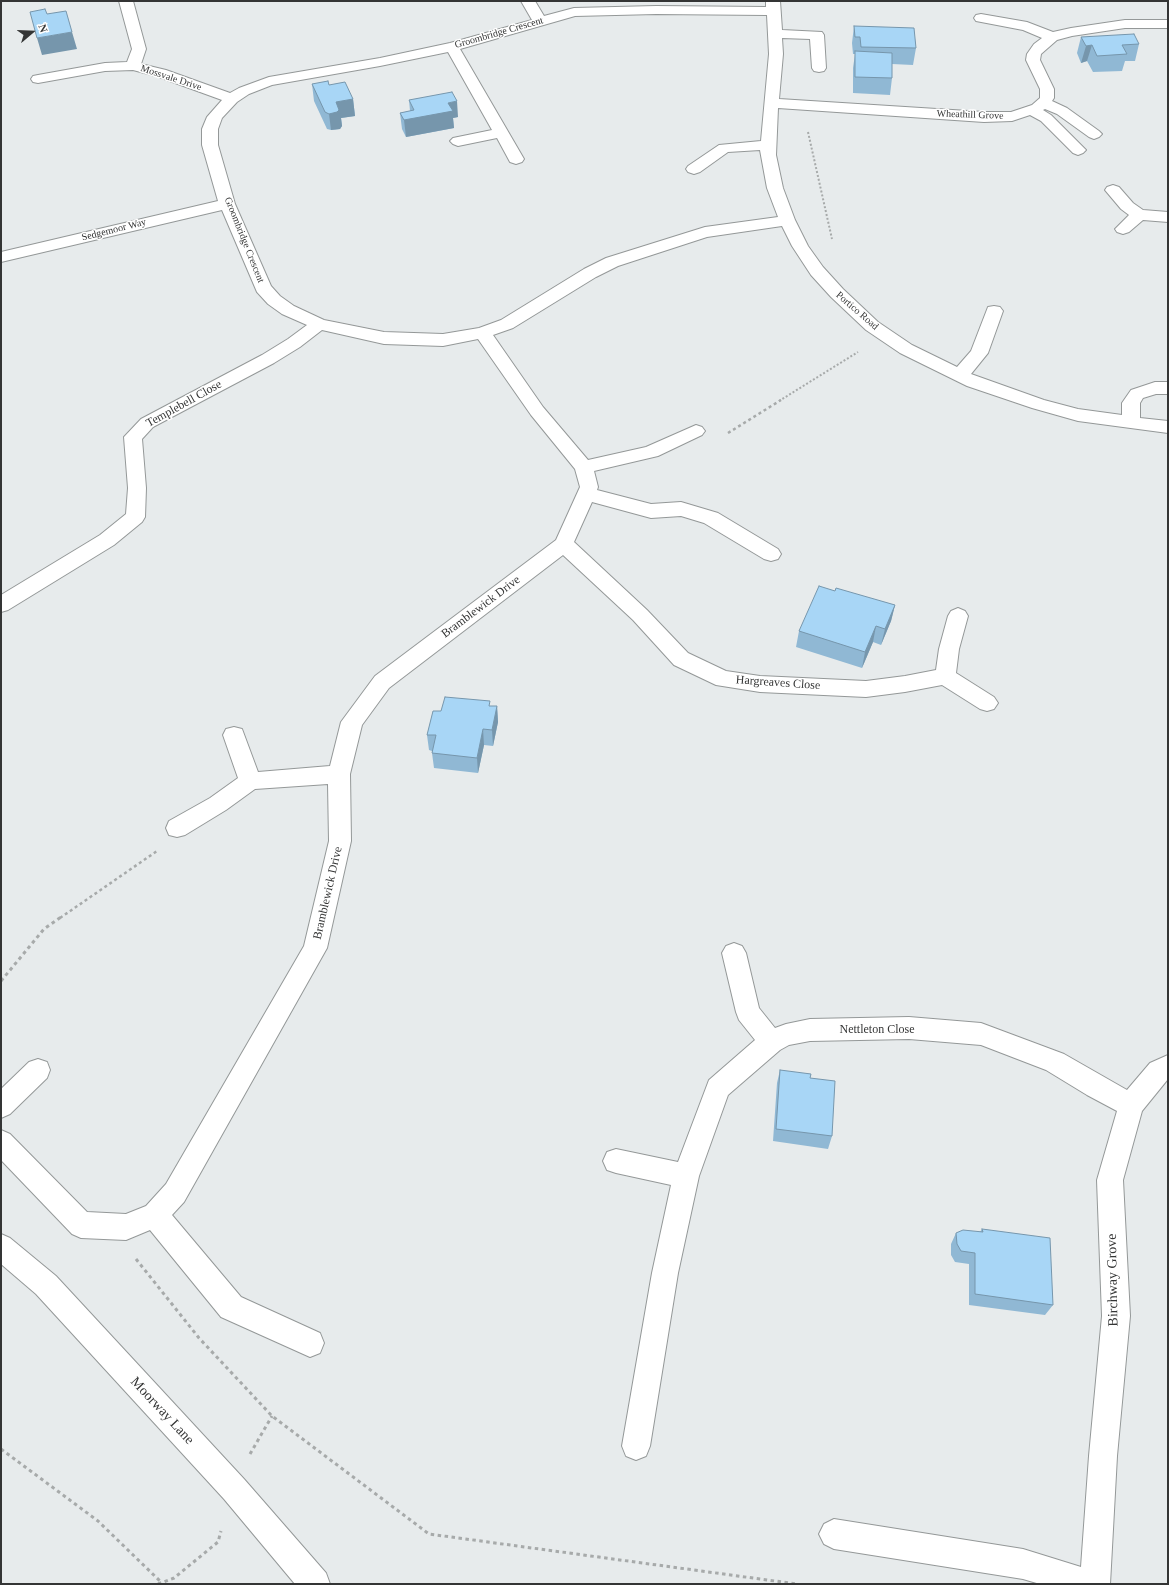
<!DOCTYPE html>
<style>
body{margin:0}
#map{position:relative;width:1169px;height:1585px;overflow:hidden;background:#e7ebec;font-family:"Times New Roman",serif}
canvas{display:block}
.frame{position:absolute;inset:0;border:2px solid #343535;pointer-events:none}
.north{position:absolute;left:12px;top:12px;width:40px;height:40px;-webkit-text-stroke:3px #fff;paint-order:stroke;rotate:71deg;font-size:11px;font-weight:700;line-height:16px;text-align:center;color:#343535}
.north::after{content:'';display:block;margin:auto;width:14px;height:18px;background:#343535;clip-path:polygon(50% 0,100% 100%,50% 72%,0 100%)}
</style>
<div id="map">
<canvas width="1169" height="1585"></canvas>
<div class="frame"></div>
<div class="north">N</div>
</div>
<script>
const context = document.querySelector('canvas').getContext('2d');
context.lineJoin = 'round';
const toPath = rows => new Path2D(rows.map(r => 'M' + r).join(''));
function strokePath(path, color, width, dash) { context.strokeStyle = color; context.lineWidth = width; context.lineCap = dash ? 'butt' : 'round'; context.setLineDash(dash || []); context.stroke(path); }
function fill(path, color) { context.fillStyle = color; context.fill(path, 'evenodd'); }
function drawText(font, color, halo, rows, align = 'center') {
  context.font = font + ' "Times New Roman",serif'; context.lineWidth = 3; context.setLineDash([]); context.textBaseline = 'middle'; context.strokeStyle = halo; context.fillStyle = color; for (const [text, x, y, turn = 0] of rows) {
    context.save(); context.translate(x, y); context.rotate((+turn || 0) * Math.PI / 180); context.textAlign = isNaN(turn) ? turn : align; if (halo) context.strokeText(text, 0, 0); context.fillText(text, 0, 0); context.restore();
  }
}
const pathFar2 = toPath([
 [808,132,832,239],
 [779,401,858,352]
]);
const pathFar1 = toPath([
 [728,433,781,400],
 [60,918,157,851]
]);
const path = toPath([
 [1,981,44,929,61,917],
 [136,1259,199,1338,272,1416,429,1534,797,1584],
 [1,1449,98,1521,162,1583],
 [250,1454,272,1416],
 [158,1584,174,1578,218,1542,221,1531]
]);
const minor = toPath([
 [119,1,133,1,146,49,141,64,166,70,230,93,239,88,269,77,380,58,450,43,532,20,521,1,535,1,544,16,574,8,656,6,766,7,766,1,780,1,782,30,822,32,824,35,826,68,824,71,819,72,814,71,812,68,810,39,782,38,783,54,779,99,984,112,1011,112,1032,105,1040,98,1040,89,1026,60,1027,54,1034,44,1042,38,1023,30,976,21,974,18,976,15,981,14,1027,22,1053,32,1071,28,1125,20,1168,20,1168,28,1125,28,1072,36,1057,40,1041,54,1040,60,1054,89,1054,98,1052,101,1067,108,1099,131,1102,134,1099,137,1094,139,1089,137,1057,114,1045,109,1043,110,1051,115,1086,150,1083,153,1078,155,1073,153,1041,121,1030,115,1012,121,984,122,778,108,776,155,783,188,795,220,808,246,823,267,843,289,878,322,912,345,957,367,971,351,988,307,994,306,1000,307,1003,311,988,353,971,374,1044,400,1078,409,1122,415,1122,403,1131,390,1155,382,1168,382,1168,394,1156,394,1143,398,1140,403,1140,418,1168,421,1168,433,1078,421,1032,408,967,386,900,353,866,330,831,297,811,275,792,246,782,226,707,237,618,266,596,277,513,328,493,335,543,407,588,460,646,447,696,425,702,427,705,431,702,435,658,456,594,471,598,487,597,490,651,504,681,502,718,513,778,549,781,554,778,559,771,561,764,559,704,523,681,516,651,518,592,502,574,542,647,610,688,653,726,671,760,676,866,681,905,676,936,670,939,649,948,616,951,611,958,608,965,611,968,616,959,649,956,673,994,697,998,703,994,709,987,711,980,709,942,685,905,692,866,697,760,692,716,685,674,665,633,620,563,555,389,688,362,725,350,774,351,841,327,948,184,1202,172,1215,241,1297,320,1333,324,1343,320,1353,310,1357,221,1317,150,1230,126,1240,81,1238,72,1234,1,1160,1,1130,10,1134,87,1212,126,1214,146,1206,166,1184,304,946,329,841,328,784,255,789,226,810,185,835,177,837,169,835,166,828,169,821,210,798,238,778,223,735,226,729,234,727,242,729,258,772,330,766,341,722,375,676,556,540,580,487,575,469,531,415,478,339,443,346,384,344,322,330,300,347,274,363,153,427,142,439,146,488,145,517,142,522,114,545,8,610,1,612,1,595,100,535,126,514,128,488,124,437,141,419,262,355,288,339,307,325,282,314,268,304,257,292,222,210,1,262,1,252,218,201,202,145,202,129,207,117,222,100,156,76,133,70,105,71,38,83,33,82,31,79,33,76,38,75,105,63,127,62,132,49,119,1],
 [656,14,767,15,769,54,761,141,719,145,688,166,686,169,688,172,694,174,700,172,728,152,760,150,767,188,778,217,705,227,606,258,584,269,501,320,479,328,443,334,384,332,324,320,294,306,280,296,271,286,235,204,218,145,218,129,222,118,237,102,249,94,272,85,380,66,448,52,492,130,453,138,450,141,453,144,458,146,497,138,510,162,516,164,522,162,524,159,460,49,575,16,656,14],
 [1113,185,1119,187,1133,203,1143,210,1168,212,1168,222,1143,220,1129,232,1123,234,1117,232,1115,229,1129,215,1121,209,1105,190,1107,187,1113,185],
 [734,943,742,946,746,953,759,1008,775,1028,786,1024,810,1019,909,1017,981,1023,1064,1054,1127,1090,1150,1063,1168,1055,1168,1079,1142,1111,1123,1180,1130,1316,1117,1456,1110,1584,1040,1584,1023,1579,834,1549,824,1544,819,1534,824,1524,834,1519,1023,1549,1081,1567,1089,1456,1102,1316,1097,1180,1117,1111,1087,1095,1046,1070,981,1045,909,1039,810,1041,789,1045,780,1050,728,1095,699,1176,678,1273,650,1446,646,1456,636,1460,626,1456,622,1446,652,1273,671,1185,616,1173,607,1170,603,1161,607,1152,616,1149,678,1162,709,1080,755,1040,739,1020,736,1012,722,953,726,946,734,943],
 [38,1059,47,1062,50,1070,47,1078,10,1114,1,1118,1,1089,29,1062,38,1059],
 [1,1234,10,1238,56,1276,244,1479,326,1573,330,1584,295,1584,224,1499,36,1294,1,1264,1,1234]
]);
const wall = toPath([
 [854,26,916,48,913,65,892,64,892,78,890,95,853,93,853,68,855,54,853,54,852,43],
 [1081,37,1139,44,1135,61,1125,61,1122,71,1093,72,1087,61,1081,63,1077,53],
 [312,84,329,85,353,99,355,116,341,118,342,126,340,129,331,130,327,129,314,101],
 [409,100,458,117,453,118,454,128,406,137,402,129,400,113,410,111],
 [835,591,895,605,891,621,881,645,873,642,862,668,796,647,799,631],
 [491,706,497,706,498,722,493,746,484,745,478,773,434,768,432,753,432,751,429,750,427,735,441,711],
 [780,1070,810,1078,832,1136,828,1149,773,1141,777,1083],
 [982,1229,1053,1305,1045,1315,969,1305,969,1264,955,1262,951,1255,951,1244,956,1233,980,1232]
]);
const shadedWall = toPath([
 [72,32,77,49,42,55,37,38],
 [1092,45,1087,61,1081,63,1086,46],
 [353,99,355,116,341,118,342,126,340,129,331,130,329,114,336,102],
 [457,101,458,117,453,118,454,128,406,137,404,120,448,103],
 [895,605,891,621,881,645,885,629],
 [876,626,873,642,862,668,865,652],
 [497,706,498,722,493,746,492,730],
 [483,729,484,745,478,773,477,758]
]);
const building = toPath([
 [45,9,47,14,66,11,72,32,37,38,30,12,45,9],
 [854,26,914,28,916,48,861,47,860,37,855,37,854,26],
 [1134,34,1139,44,1122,45,1127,54,1097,56,1092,45,1086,46,1081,37,1134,34],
 [855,51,892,53,892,78,855,77,855,51],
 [328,81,329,85,345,82,353,99,336,102,339,110,337,112,329,114,325,112,312,84,328,81],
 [452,92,457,101,448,103,453,111,404,120,400,113,414,110,409,100,452,92],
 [819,586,835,591,836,588,895,605,885,629,876,626,865,652,799,631,819,586],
 [445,697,490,701,489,706,497,706,492,730,483,729,477,758,432,753,436,735,427,735,433,711,441,711,445,697],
 [780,1070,811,1074,810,1078,835,1081,832,1136,776,1129,780,1070],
 [982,1229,1050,1238,1053,1305,975,1294,975,1253,961,1251,957,1244,956,1233,963,1230,983,1232,982,1229]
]);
const farStreetnames = [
 ["Groombridge Crescent",499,33,-16],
 ["Mossvale Drive",171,78,18],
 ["Wheathill Grove",970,115,2],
 ["Sedgemoor Way",114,230,-14],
 ["Groombridge Crescent",244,240,68],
 ["Portico Road",857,311,41]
];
const streetNames = [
 ["Templebell Close",184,404,-29],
 ["Bramblewick Drive",481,607,-37],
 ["Hargreaves Close",778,683,4],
 ["Bramblewick Drive",328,893,-77],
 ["Nettleton Close",877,1030]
];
const nearStreetnames = [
 ["Birchway Grove",1113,1280,-91],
 ["Moorway Lane",162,1411,47]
];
strokePath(minor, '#949898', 2);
strokePath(pathFar2, '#a7aaaa', 2, [2, 2]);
strokePath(pathFar1, '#a7aaaa', 2.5, [3, 3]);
strokePath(path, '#a7aaaa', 3, [3.5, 3.5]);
fill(minor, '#fff');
fill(wall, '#90b8d4');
fill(shadedWall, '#7696ac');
fill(building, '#a8d6f6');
strokePath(building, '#7696ac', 1);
drawText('10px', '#343535', '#fff', farStreetnames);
drawText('12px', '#343535', '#fff', streetNames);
drawText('14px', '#343535', '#fff', nearStreetnames);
</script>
